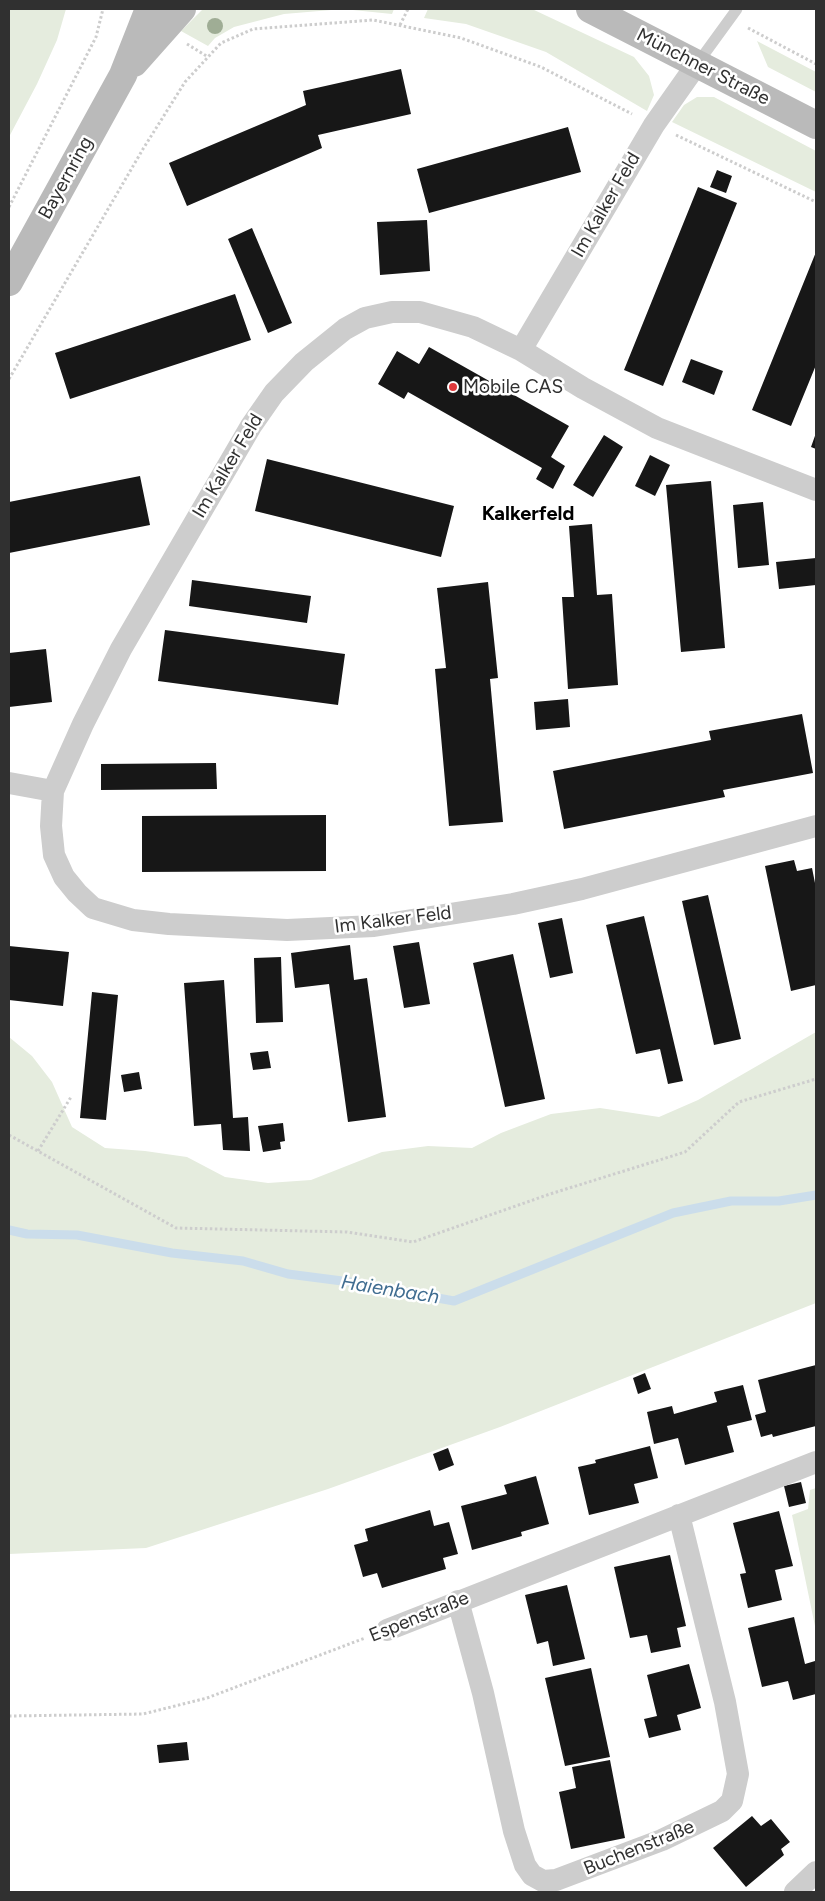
<!DOCTYPE html>
<meta charset="utf-8">
<style>
body{margin:0}
#map{position:relative;width:825px;height:1901px;overflow:hidden;background:#fff;font-family:Figtree,sans-serif}
canvas{display:block}
.frame{position:absolute;inset:0;border:10px solid #303030;pointer-events:none}
</style>
<div id="map">
<canvas width="825" height="1901"></canvas>
<div class="frame"></div>
</div>
<script>
const context = document.querySelector('canvas').getContext('2d');
context.lineJoin = 'round';
function fill(path, color) { context.fillStyle = color; context.fill(path, 'evenodd'); }
const toPath = rows => new Path2D(rows.map(r => 'M' + r).join(''));
function strokePath(path, color, width, dash) { context.strokeStyle = color; context.lineWidth = width; context.lineCap = dash ? 'butt' : 'round'; context.setLineDash(dash || []); context.stroke(path); }
function drawText(font, color, halo, rows, align = 'center') {
  context.font = font + ' Figtree,sans-serif'; context.lineWidth = 5; context.setLineDash([]); context.textBaseline = 'middle'; context.strokeStyle = halo; context.fillStyle = color; for (const [text, x, y, turn = 0] of rows) {
    context.save(); context.translate(x, y); context.rotate((+turn || 0) * Math.PI / 180); context.textAlign = isNaN(turn) ? turn : align; if (halo) context.strokeText(text, 0, 0); context.fillText(text, 0, 0); context.restore();
  }
}
const green = toPath([
 [9,9,66,9,57,40,37,84,9,137],
 [203,9,394,9,392,14,343,9,284,14,234,27,215,38,208,46,181,31],
 [428,9,532,9,634,57,649,76,654,95,647,111,546,52,466,24,424,18],
 [757,41,816,72,816,92,768,67],
 [697,97,714,97,816,151,816,192,672,122,684,105],
 [816,1032,816,1303,500,1427,328,1489,146,1548,9,1554,9,1037,32,1056,52,1082,72,1127,105,1148,145,1151,187,1157,225,1177,268,1183,311,1180,382,1152,428,1146,472,1148,501,1133,551,1114,600,1108,659,1117,698,1100],
 [816,1488,816,1631,792,1515,808,1509,810,1490]
]);
const stream = toPath([
 [9,1230,27,1234,77,1235,172,1253,243,1261,288,1274,350,1282,454,1301,673,1213,731,1201,779,1201,816,1195]
]);
const building = toPath([
 [401,69,411,114,318,135,322,148,187,206,169,163,306,105,303,91],
 [568,127,581,172,429,213,417,169],
 [717,170,732,176,726,193,710,187],
 [698,187,737,203,663,386,624,370],
 [427,220,430,271,380,275,377,222],
 [252,228,292,323,268,333,228,239],
 [816,252,816,365,791,426,752,410],
 [235,294,251,340,70,399,55,353],
 [429,347,569,426,551,457,565,466,553,489,536,479,542,468,408,392,404,399,378,384,397,351,419,364],
 [691,359,723,371,714,395,682,382],
 [816,433,816,449,811,447],
 [604,435,623,447,593,497,573,485],
 [650,455,670,465,655,496,635,486],
 [267,459,454,506,441,557,255,511],
 [140,476,150,525,9,553,9,502],
 [711,481,725,648,681,652,666,485],
 [763,502,769,565,738,568,733,505],
 [592,524,597,595,612,594,618,685,568,689,562,597,574,597,569,526],
 [816,558,816,585,779,589,776,562],
 [192,580,311,596,307,623,189,606],
 [488,582,498,678,490,679,503,822,449,826,435,669,446,668,437,588],
 [165,630,345,654,338,705,158,681],
 [46,649,52,702,9,707,9,653],
 [568,699,570,727,536,730,534,702],
 [802,714,813,773,723,790,725,797,564,829,553,771,711,740,709,731],
 [216,763,217,789,101,790,101,764],
 [326,815,326,871,142,872,142,816],
 [794,860,797,871,812,868,816,888,816,985,791,991,765,866],
 [708,895,741,1039,714,1045,682,901],
 [644,916,683,1081,668,1084,660,1049,636,1054,606,925],
 [562,918,573,973,550,978,538,923],
 [419,942,430,1004,404,1008,393,946],
 [350,945,354,980,367,978,386,1117,348,1122,329,984,295,988,291,953],
 [9,946,69,952,63,1006,9,1000],
 [513,954,545,1099,505,1107,473,963],
 [281,957,283,1022,256,1023,254,958],
 [224,980,233,1118,248,1117,250,1151,223,1150,221,1124,194,1126,184,983],
 [92,992,118,995,106,1120,80,1118],
 [268,1051,271,1068,253,1070,250,1053],
 [139,1072,142,1089,124,1092,121,1075],
 [283,1123,285,1141,280,1142,281,1149,263,1152,258,1126],
 [816,1365,816,1426,773,1437,772,1434,761,1437,755,1415,766,1412,758,1380],
 [645,1373,651,1389,638,1394,633,1378],
 [743,1385,752,1420,727,1426,734,1452,685,1465,678,1438,654,1444,647,1412,672,1406,674,1414,717,1402,714,1392],
 [650,1446,658,1478,634,1484,639,1503,589,1515,578,1467,596,1463,595,1460],
 [448,1448,454,1465,439,1471,433,1454],
 [536,1476,549,1524,521,1532,522,1536,472,1550,461,1506,507,1494,504,1485],
 [801,1482,806,1503,789,1507,784,1486],
 [430,1510,434,1526,449,1522,458,1554,443,1558,446,1569,382,1588,377,1573,363,1577,354,1545,368,1541,365,1529],
 [779,1511,793,1566,775,1570,782,1600,748,1608,740,1574,746,1573,733,1523],
 [670,1555,686,1626,677,1628,681,1647,651,1653,647,1635,630,1638,614,1567],
 [567,1585,585,1659,553,1666,548,1641,537,1644,525,1595],
 [794,1617,805,1664,815,1661,816,1694,793,1700,788,1681,762,1687,748,1628],
 [689,1664,701,1708,677,1715,681,1730,649,1738,644,1719,657,1716,647,1675],
 [591,1668,610,1757,565,1766,545,1678],
 [187,1742,189,1760,159,1763,157,1745],
 [610,1760,625,1838,571,1849,559,1792,576,1788,572,1767],
 [752,1816,761,1826,771,1819,790,1842,781,1849,784,1855,746,1887,713,1848]
]);
const path = toPath([
 [400,25,408,9],
 [748,28,816,64],
 [187,44,208,57],
 [676,135,816,202],
 [9,207,96,37,103,9],
 [9,379,143,149,185,82,221,43,253,29,373,20,461,38,541,67,632,114],
 [9,1135,176,1228,347,1232,413,1242,550,1194,685,1152,739,1102,816,1079],
 [38,1151,71,1097],
 [9,1716,143,1714,207,1698,365,1638]
]);
const lane = toPath([
 [697,64,737,9]
]);
const street = toPath([
 [521,350,654,125,697,64],
 [816,490,657,428,583,388,521,350,473,327,420,312,392,312,365,318,345,329,304,362,274,393,251,426,121,649,83,724,53,791,51,826,54,855,64,877,77,893,93,908,133,920,169,924,287,930,374,926,513,904,582,889,816,826],
 [9,783,53,791],
 [458,1601,483,1693,514,1831,525,1865,532,1875,543,1881,556,1880,662,1840,722,1811,732,1801,738,1774,725,1702,679,1515],
 [387,1630,816,1462],
 [795,1892,816,1872]
]);
const secondary = toPath([
 [590,9,816,125],
 [134,63,182,9],
 [9,282,123,75,149,9]
]);
const trees = [
 [215,26]
];
const markers = [
 [453,387,5,"#e0383b"]
];
const streetNames = [
 ["Münchner Straße",703,67,27],
 ["Bayernring",66,178,-61],
 ["Im Kalker Feld",606,205,-60],
 ["Im Kalker Feld",228,466,-59],
 ["Im Kalker Feld",393,920,-7],
 ["Espenstraße",419,1617,-22],
 ["Buchenstraße",639,1848,-22]
];
const poiNames = [
 ["Mobile CAS",463,387]
];
const neighbourhoodNames = [
 ["Kalkerfeld",528,514]
];
const waterNames = [
 ["Haienbach",390,1290,9]
];
fill(green, '#e5ecde');
strokePath(stream, '#cbddeb', 9);
fill(building, '#171717');
strokePath(path, '#cdcdcd', 3, [2.5, 2.5]);
strokePath(lane, '#cdcdcd', 11);
strokePath(street, '#cdcdcd', 22);
strokePath(secondary, '#bababa', 28);
context.fillStyle = '#9fad95';
for (const [x, y] of trees) { context.beginPath(); context.arc(x, y, 8, 0, 2 * Math.PI); context.fill(); }
for (const [x, y, r, color] of markers) { const dot = new Path2D(); dot.arc(x, y, r, 0, 2 * Math.PI); context.fillStyle = color; context.fill(dot); strokePath(dot, '#fff', 2); }
drawText('19px', '#303030', '#fff', streetNames);
drawText('19px', '#303030', '#fff', poiNames, 'left');
drawText('bold 20px', '#000', '#fff', neighbourhoodNames);
drawText('italic 20px', '#3f6c90', '#fff', waterNames);
</script>
